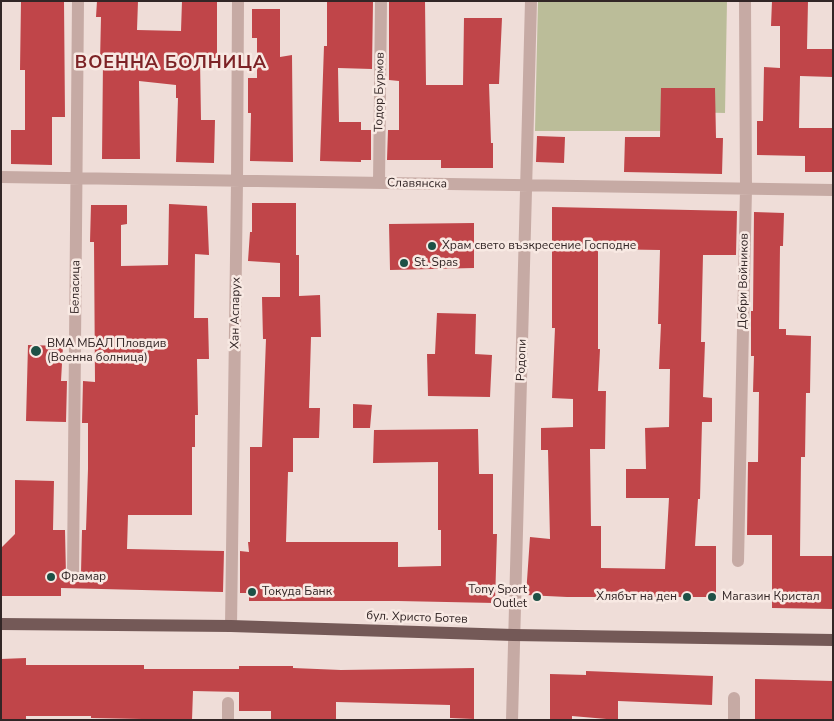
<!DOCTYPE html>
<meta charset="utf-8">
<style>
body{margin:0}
#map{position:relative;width:834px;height:721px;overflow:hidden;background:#efddd8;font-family:"Nunito Sans",sans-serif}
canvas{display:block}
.frame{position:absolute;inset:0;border:2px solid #322626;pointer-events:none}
</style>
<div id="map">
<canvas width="834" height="721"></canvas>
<div class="frame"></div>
</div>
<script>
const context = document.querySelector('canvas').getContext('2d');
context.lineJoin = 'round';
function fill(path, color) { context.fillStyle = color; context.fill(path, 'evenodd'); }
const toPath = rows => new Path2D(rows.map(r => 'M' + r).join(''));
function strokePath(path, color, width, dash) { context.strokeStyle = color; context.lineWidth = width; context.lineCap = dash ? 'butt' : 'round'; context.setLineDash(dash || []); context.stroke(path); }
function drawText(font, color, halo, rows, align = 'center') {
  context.font = font + ' "Nunito Sans",sans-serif'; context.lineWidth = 5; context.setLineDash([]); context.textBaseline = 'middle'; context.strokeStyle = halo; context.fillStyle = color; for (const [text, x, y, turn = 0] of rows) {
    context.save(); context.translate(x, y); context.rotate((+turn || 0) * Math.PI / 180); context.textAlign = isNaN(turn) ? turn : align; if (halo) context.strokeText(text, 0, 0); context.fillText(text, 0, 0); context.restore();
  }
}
const green = toPath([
 [538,1,727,1,725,113,684,112,681,131,535,131]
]);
const building = toPath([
 [21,1,64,1,65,117,52,117,52,165,11,164,11,130,25,130,25,70,20,70],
 [97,1,138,1,137,30,181,31,182,1,217,1,217,58,200,59,201,120,215,120,214,163,176,162,178,98,176,98,176,85,139,81,140,159,102,159,103,62,100,62,101,17,96,17],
 [327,1,373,1,372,69,338,68,339,122,361,122,361,130,371,130,371,160,361,160,361,162,320,161,324,46,327,46],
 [389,1,425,1,426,85,463,85,464,18,502,18,499,84,489,84,491,143,493,143,493,168,441,168,441,160,387,160,388,130,399,130,399,81,389,80],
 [772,1,808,1,807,49,833,49,833,77,800,76,799,128,833,128,833,172,805,172,805,156,757,155,757,121,763,121,764,67,780,68,780,26,771,26],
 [252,9,280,9,280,57,292,55,293,162,250,161,251,113,248,113,248,78,257,78,257,38,252,38],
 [661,88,715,88,716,138,723,138,722,174,624,172,625,137,660,137],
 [537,136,565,137,564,163,536,162],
 [252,203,296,203,296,255,299,255,299,296,320,295,321,337,311,337,309,408,320,408,319,438,293,438,293,472,288,472,286,542,398,542,398,567,441,566,441,530,438,530,438,462,373,463,374,430,478,429,479,474,493,474,493,534,497,534,495,603,398,601,249,601,249,593,240,593,240,551,249,552,248,542,250,542,250,447,262,447,266,339,263,339,262,297,280,297,280,263,248,261,250,232,252,232],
 [169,204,207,206,209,255,195,254,194,318,208,318,209,359,197,359,198,415,195,415,195,447,192,447,192,515,128,515,127,549,224,551,223,592,61,588,61,596,1,596,1,548,15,534,15,480,54,481,53,530,65,530,66,576,68,579,73,580,80,577,81,573,82,530,86,530,88,469,88,423,82,423,83,381,95,382,94,242,90,242,91,205,127,205,127,224,121,225,121,266,168,265],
 [552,207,737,211,736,255,703,255,701,342,705,342,703,397,712,398,712,422,702,422,700,499,698,499,695,546,716,546,716,597,567,597,526,595,530,537,550,539,548,450,541,450,541,428,573,427,573,399,552,398,555,328,552,328],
 [598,249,660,250,658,324,661,324,659,369,670,369,669,427,645,428,646,469,626,469,626,498,669,498,665,569,601,568,601,526,591,526,590,449,605,449,606,391,598,391,600,349,598,349],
 [754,212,784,213,783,246,780,246,779,329,786,329,786,335,811,336,810,393,806,393,805,457,801,457,800,556,833,556,833,609,772,608,772,535,747,535,748,462,758,462,759,392,753,392,754,356,751,356,751,311,753,311],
 [474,223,474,268,390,270,389,224],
 [437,313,476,314,475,354,492,355,490,397,428,396,427,354,435,354],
 [28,345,63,346,61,381,67,381,66,422,26,421],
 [353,404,372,405,370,428,353,428],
 [26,658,26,665,144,665,144,669,239,669,239,666,293,666,293,668,341,670,474,668,474,719,450,718,450,705,336,702,336,720,271,720,271,711,239,711,239,692,193,691,192,720,91,718,91,716,26,716,26,720,1,720,1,659],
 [586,671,713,676,712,705,618,701,618,720,572,716,572,720,550,720,550,674,586,675],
 [755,679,833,681,833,720,755,719]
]);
const street = toPath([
 [1,177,833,190],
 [379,183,381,1],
 [738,561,746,189,745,1],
 [73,572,78,1],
 [231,626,237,182,238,1],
 [228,720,228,703],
 [512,720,531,1],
 [734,720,734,698]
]);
const primary = toPath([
 [1,624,231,626,513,635,833,640]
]);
const markers = [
 [432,246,5,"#1d5146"],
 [404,263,5,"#1d5146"],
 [36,351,6,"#1d5146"],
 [51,577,5,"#1d5146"],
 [252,592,5,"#1d5146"],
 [537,597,5,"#1d5146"],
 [687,597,5,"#1d5146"],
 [712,597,5,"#1d5146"]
];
const streetNames = [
 ["Тодор Бурмов",380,92,-89],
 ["Славянска",417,184,1],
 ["Добри Войников",744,281,-89],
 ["Беласица",76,287,-89],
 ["Хан Аспарух",236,313,-89],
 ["Родопи",522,360,-88],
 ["бул. Христо Ботев",417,618,2]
];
const poiNames = [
 ["Храм свето възкресение Господне",442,246],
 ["St. Spas",414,263],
 ["ВМА МБАЛ Пловдив",47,344],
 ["(Военна болница)",47,358],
 ["Фрамар",61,577],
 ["Tony Sport",527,590,"right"],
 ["Outlet",527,604,"right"],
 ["Токуда Банк",262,592],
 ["Хлябът на ден",677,597,"right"],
 ["Магазин Кристал",722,597]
];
const districtNames = [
 ["ВОЕННА БОЛНИЦА",171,64]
];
fill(green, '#bbbd99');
fill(building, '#c04549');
strokePath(street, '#c6aaa4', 12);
strokePath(primary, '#745957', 12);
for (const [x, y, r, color] of markers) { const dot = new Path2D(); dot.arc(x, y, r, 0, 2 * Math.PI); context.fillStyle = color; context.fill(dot); strokePath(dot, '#f8e9e3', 2); }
drawText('12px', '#322626', '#f8e9e3', streetNames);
drawText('12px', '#322626', '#f8e9e3', poiNames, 'left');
context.letterSpacing = '1px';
drawText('bold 18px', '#7d2326', '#f8e9e3', districtNames);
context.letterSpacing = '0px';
</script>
